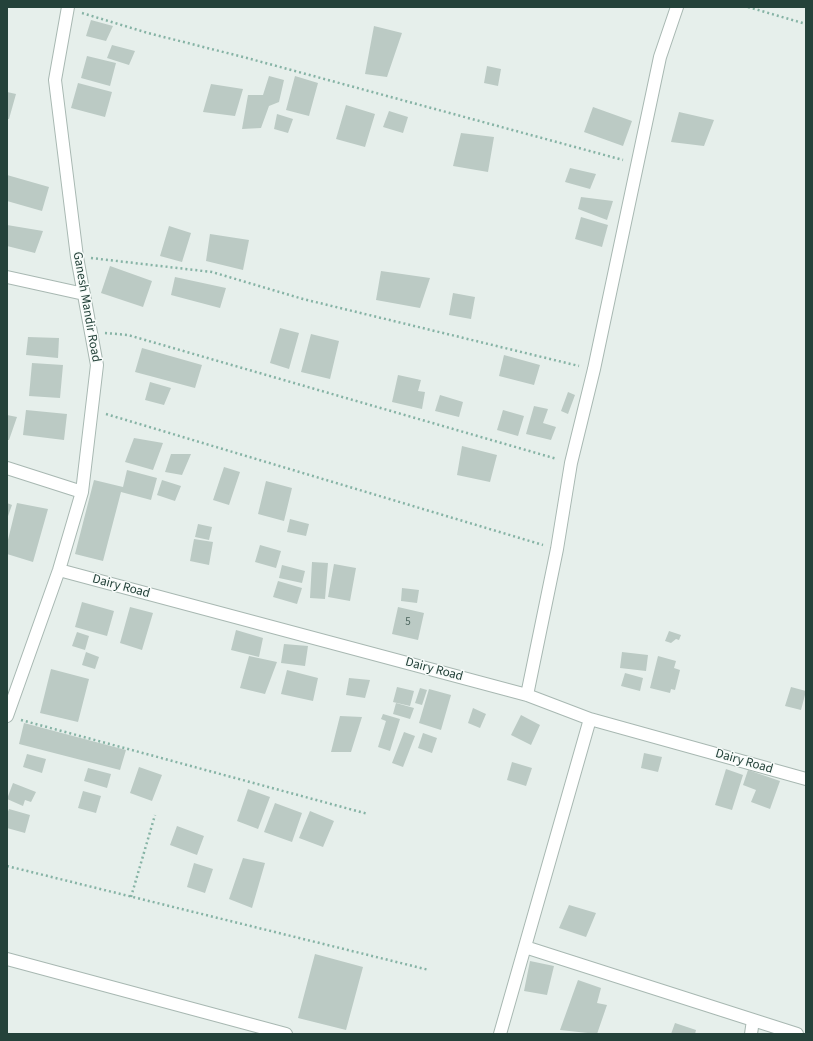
<!DOCTYPE html>
<style>
body{margin:0}
#map{position:relative;width:813px;height:1041px;overflow:hidden;background:#e6efeb;font-family:"Source Sans 3",sans-serif}
canvas{display:block}
.frame{position:absolute;inset:0;border:8px solid #24423a;pointer-events:none}
</style>
<div id="map">
<canvas width="813" height="1041"></canvas>
<div class="frame"></div>
</div>
<script>
const context = document.querySelector('canvas').getContext('2d');
context.lineJoin = 'round';
function fill(path, color) { context.fillStyle = color; context.fill(path, 'evenodd'); }
const toPath = rows => new Path2D(rows.map(r => 'M' + r).join(''));
function strokePath(path, color, width, dash) { context.strokeStyle = color; context.lineWidth = width; context.lineCap = dash ? 'butt' : 'round'; context.setLineDash(dash || []); context.stroke(path); }
function drawText(font, color, halo, rows, align = 'center') {
  context.font = font + ' "Source Sans 3",sans-serif'; context.lineWidth = 3; context.setLineDash([]); context.textBaseline = 'middle'; context.strokeStyle = halo; context.fillStyle = color; for (const [text, x, y, turn = 0] of rows) {
    context.save(); context.translate(x, y); context.rotate((+turn || 0) * Math.PI / 180); context.textAlign = isNaN(turn) ? turn : align; if (halo) context.strokeText(text, 0, 0); context.fillText(text, 0, 0); context.restore();
  }
}
const building = toPath([
 [91,20,113,26,106,41,86,36],
 [374,26,402,33,387,77,365,74],
 [112,45,135,51,129,65,107,58],
 [87,56,116,63,110,86,81,78],
 [487,66,501,69,498,86,484,83],
 [269,76,284,80,279,102,269,106,261,128,242,129,248,95,263,95],
 [295,76,318,83,309,116,286,110],
 [78,83,112,92,105,117,71,108],
 [211,84,243,89,235,116,203,112],
 [7,92,16,94,9,119,7,119],
 [346,105,375,114,365,147,336,139],
 [593,107,632,121,623,146,584,132],
 [389,111,408,117,403,133,383,127],
 [679,112,714,120,704,146,671,142],
 [277,114,293,119,288,133,274,129],
 [461,133,494,137,488,172,453,166],
 [570,168,596,174,590,189,565,182],
 [7,175,49,187,42,211,7,201],
 [581,197,613,201,607,220,578,209],
 [581,217,608,225,602,247,575,239],
 [7,225,43,231,35,253,7,246],
 [169,226,191,233,182,262,160,256],
 [210,234,249,240,243,270,206,261],
 [110,266,152,281,143,307,101,293],
 [381,271,430,278,420,308,376,300],
 [175,277,226,288,220,308,171,295],
 [453,293,475,297,471,319,449,315],
 [280,328,299,333,289,369,270,363],
 [311,334,339,341,330,379,301,372],
 [28,337,59,338,58,358,26,355],
 [142,348,202,365,195,388,135,372],
 [504,355,540,365,534,385,499,376],
 [32,363,63,365,60,398,29,396],
 [398,375,421,380,418,391,425,392,422,409,392,402],
 [150,382,171,388,164,405,145,400],
 [568,392,575,395,568,414,561,411],
 [440,395,463,402,459,417,435,411],
 [534,406,548,409,543,423,556,427,551,440,526,434],
 [26,410,67,414,64,440,23,435],
 [503,410,524,416,518,436,497,430],
 [7,415,17,417,9,440,7,440],
 [134,438,163,443,153,470,125,462],
 [462,446,497,455,490,482,457,475],
 [171,454,191,454,182,475,165,472],
 [224,467,240,472,229,505,213,500],
 [127,470,157,478,151,500,121,492,103,561,75,554,94,480,123,487],
 [162,480,181,486,175,501,157,495],
 [266,481,292,488,284,521,258,514],
 [7,503,12,505,7,519],
 [17,503,48,509,33,562,7,554,7,544],
 [290,519,309,524,306,536,287,532],
 [198,524,212,527,209,540,195,537],
 [194,539,213,542,209,565,190,561],
 [260,545,281,551,276,568,255,562],
 [312,562,328,563,325,599,310,598],
 [334,564,356,568,350,601,328,597],
 [282,565,305,571,302,583,279,578],
 [278,581,302,588,297,604,273,597],
 [402,588,419,590,417,603,401,601],
 [82,602,114,611,107,636,75,627],
 [130,607,153,613,142,650,120,643],
 [398,607,424,613,418,640,392,634],
 [236,630,263,638,259,657,231,650],
 [669,631,681,635,679,640,676,639,671,643,665,641],
 [77,632,89,636,85,650,72,646],
 [284,644,308,646,305,666,281,663],
 [86,652,99,657,95,669,82,665],
 [622,652,648,655,646,671,620,668],
 [249,656,277,662,265,694,240,688],
 [658,656,676,661,674,668,680,670,675,690,671,689,670,693,650,688],
 [51,669,89,679,78,722,40,713],
 [287,670,318,678,313,701,281,694],
 [625,673,643,678,640,691,621,686],
 [349,678,370,680,365,698,346,695],
 [397,687,414,691,410,706,393,702],
 [791,687,806,691,801,710,785,706],
 [420,688,427,690,422,705,415,703],
 [429,689,451,695,441,730,419,723],
 [396,703,414,708,410,719,393,714],
 [473,708,486,714,480,728,468,723],
 [383,714,400,719,390,751,378,747,386,721,381,719],
 [521,715,540,725,531,745,511,735],
 [340,716,362,717,351,752,331,752],
 [24,723,126,750,120,770,19,744],
 [404,732,415,736,403,767,392,763],
 [423,733,437,738,432,753,418,748],
 [644,753,662,757,658,772,641,768],
 [27,754,46,759,42,773,23,767],
 [512,762,532,768,526,786,507,780],
 [139,767,162,775,152,801,130,793],
 [88,768,111,774,107,788,84,781],
 [726,769,743,775,732,810,715,805],
 [748,770,780,781,770,809,751,802,756,790,743,785],
 [13,783,36,792,31,802,25,800,23,806,7,799],
 [248,789,270,797,258,829,237,821],
 [83,791,101,796,96,813,78,808],
 [275,803,302,813,292,842,264,832],
 [9,809,30,815,25,833,7,828,7,814],
 [310,811,334,821,323,847,299,838],
 [177,826,204,836,197,855,170,845],
 [243,858,265,863,252,908,229,899],
 [194,863,213,869,205,893,187,887],
 [569,905,596,913,586,937,559,928],
 [315,954,363,967,346,1030,298,1018],
 [530,961,554,966,547,995,524,991],
 [578,980,601,988,597,1003,607,1005,597,1034,560,1030],
 [675,1023,696,1030,695,1034,671,1034]
]);
const path = toPath([
 [748,7,806,24],
 [82,13,148,33,247,58,623,160],
 [91,258,212,272,303,299,579,366],
 [105,333,128,335,557,459],
 [106,414,543,545],
 [21,720,368,814],
 [7,866,429,970],
 [131,897,155,815]
]);
const minor = toPath([
 [7,277,84,294],
 [7,468,82,492],
 [59,570,527,695,590,719,806,779],
 [527,695,557,549,571,463,594,369,660,57,677,7],
 [7,716,59,570,82,492,97,365,77,257,55,80,68,7],
 [525,947,797,1034],
 [7,959,286,1034],
 [500,1034,590,719],
 [751,1034,753,1020]
]);
const numberNames = [
 ["5",408,623]
];
const streetNames = [
 ["Ganesh Mandir Road",86,307,80],
 ["Dairy Road",121,587,15],
 ["Dairy Road",434,670,15],
 ["Dairy Road",744,762,16]
];
fill(building, '#bbcac4');
strokePath(minor, '#a8b8b2', 14);
strokePath(path, '#86b3a5', 2.5, [2, 3]);
strokePath(minor, '#fff', 12);
drawText('11px', '#4a645c', null, numberNames);
drawText('13px', '#24423a', '#f7fbf9', streetNames);
</script>
